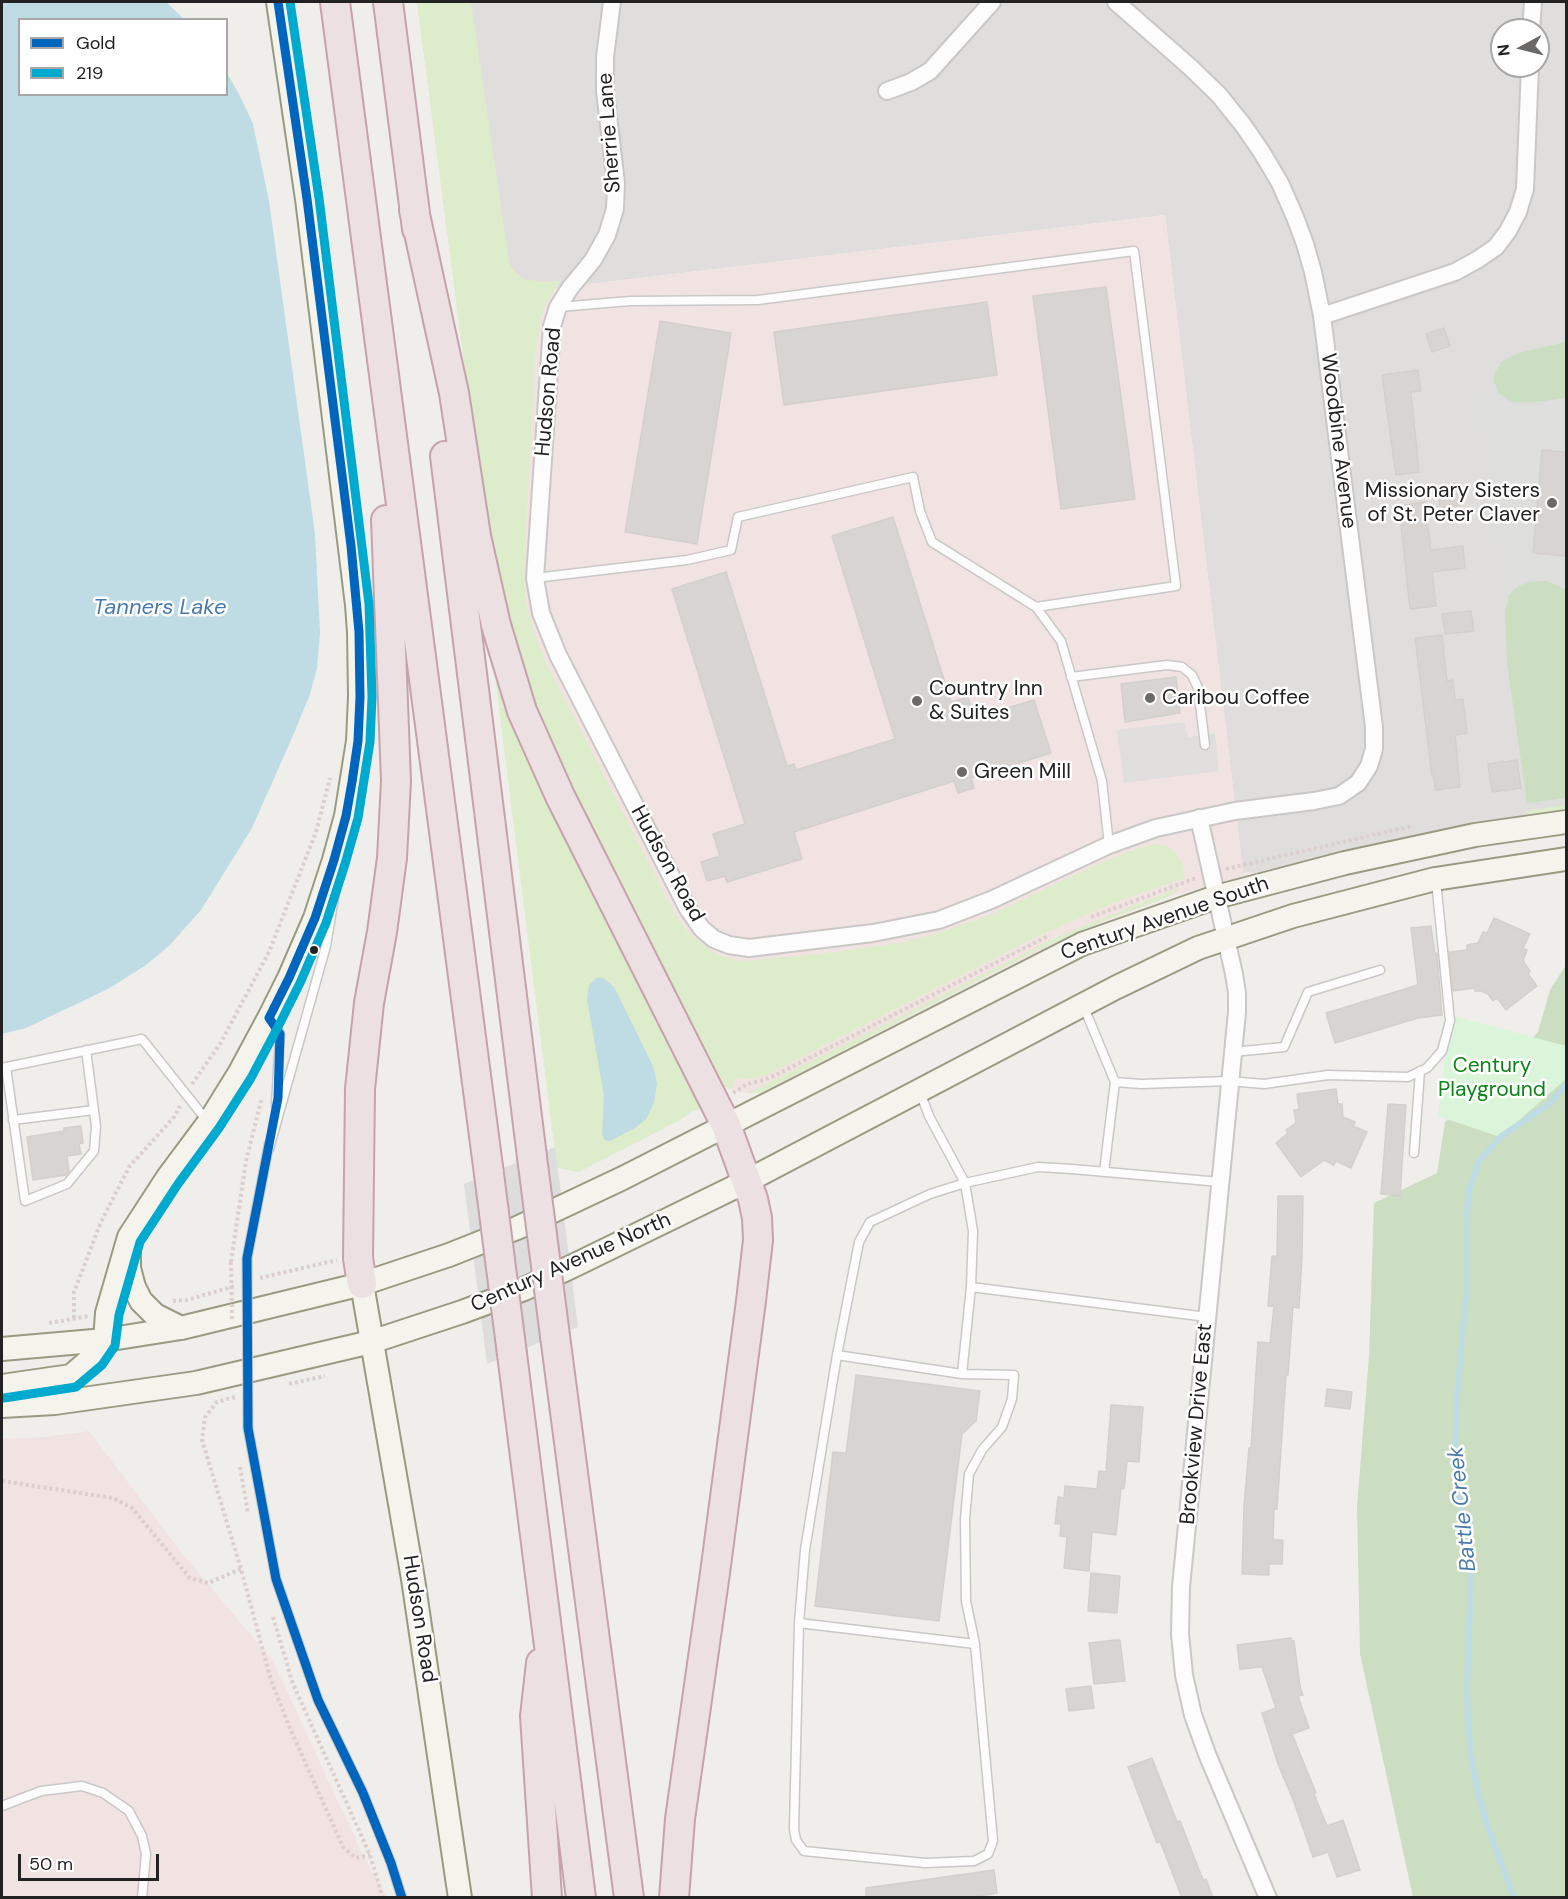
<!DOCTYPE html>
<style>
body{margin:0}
#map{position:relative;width:1568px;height:1899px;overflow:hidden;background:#f0eeeb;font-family:"DM Sans",sans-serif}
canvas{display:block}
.frame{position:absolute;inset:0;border:3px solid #222;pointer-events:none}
.legend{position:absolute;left:18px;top:18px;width:210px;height:78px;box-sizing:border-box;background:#fff;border:2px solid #a7a7a7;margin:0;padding:8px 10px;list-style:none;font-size:18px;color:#222}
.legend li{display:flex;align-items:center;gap:12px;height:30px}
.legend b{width:30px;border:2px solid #a7a7a7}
.north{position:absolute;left:1490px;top:18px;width:60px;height:60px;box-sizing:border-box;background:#fff;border:2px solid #a7a7a7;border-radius:50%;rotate:263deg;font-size:16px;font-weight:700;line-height:24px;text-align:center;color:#222}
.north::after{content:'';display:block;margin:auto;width:21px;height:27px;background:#6a6968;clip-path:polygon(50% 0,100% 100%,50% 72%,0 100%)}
.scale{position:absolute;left:18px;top:1854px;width:141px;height:27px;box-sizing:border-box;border:3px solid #222;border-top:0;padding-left:8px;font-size:18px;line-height:21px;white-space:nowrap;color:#222;-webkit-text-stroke:4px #fff;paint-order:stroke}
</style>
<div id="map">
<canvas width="1568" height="1899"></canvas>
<div class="frame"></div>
<ul class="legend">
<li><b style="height:8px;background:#0065bd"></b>Gold</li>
<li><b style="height:8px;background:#00a9ce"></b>219</li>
</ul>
<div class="north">N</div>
<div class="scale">50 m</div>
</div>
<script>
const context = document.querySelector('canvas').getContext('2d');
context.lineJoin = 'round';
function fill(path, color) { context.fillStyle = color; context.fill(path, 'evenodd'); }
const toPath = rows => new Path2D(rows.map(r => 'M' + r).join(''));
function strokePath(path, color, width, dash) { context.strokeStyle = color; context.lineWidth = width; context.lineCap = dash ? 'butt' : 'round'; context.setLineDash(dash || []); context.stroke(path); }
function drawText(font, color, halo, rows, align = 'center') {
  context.font = font + ' "DM Sans",sans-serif'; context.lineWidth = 5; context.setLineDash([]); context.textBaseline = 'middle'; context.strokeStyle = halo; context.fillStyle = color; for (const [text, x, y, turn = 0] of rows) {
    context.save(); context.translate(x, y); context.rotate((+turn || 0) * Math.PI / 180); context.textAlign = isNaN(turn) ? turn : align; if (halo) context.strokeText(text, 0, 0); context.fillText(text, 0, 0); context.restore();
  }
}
const residential = toPath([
 [417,2,1566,2,1566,812,1465,826,1419,835,1346,850,1254,873,1243,872,1165,215,457,300],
 [1502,30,1538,30,1538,66,1502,66]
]);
const commercial = toPath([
 [1165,215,1243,872,1254,873,1165,898,1079,931,978,981,760,1093,740,1093,723,1086,563,780,457,300],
 [89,1431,181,1552,273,1661,362,1853,386,1897,2,1898,2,1439,45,1437]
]);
const religious = toPath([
 [1566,383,1566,812,1530,816,1475,395]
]);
const grass = toPath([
 [417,2,471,2,509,262,513,270,524,279,542,282,560,281,547,302,540,322,535,358,524,572,526,601,533,630,547,665,676,916,688,932,711,951,727,958,744,961,820,954,904,942,938,933,990,915,1078,873,1127,852,1153,844,1164,845,1176,853,1182,863,1185,878,1110,904,1032,939,768,1074,752,1079,736,1078,731,1090,718,1082,563,780,508,635,480,486],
 [490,637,703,1108,692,1111,678,1121,579,1172,557,1168],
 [1566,805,1566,812,1528,817,1527,811],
 [1177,888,1178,890,1176,891,1166,898,1103,921,1038,950,762,1092,746,1094,1054,938]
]);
const forest = toPath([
 [1566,342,1566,398,1536,402,1515,402,1508,400,1498,392,1494,381,1495,373,1501,362,1518,353],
 [1547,581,1566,590,1566,798,1527,803,1507,663,1505,612,1509,595,1518,586,1530,582],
 [1566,965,1566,1897,1413,1897,1360,1654,1357,1507,1369,1356,1374,1203,1437,1173,1445,1122,1488,1088,1538,1032,1550,990]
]);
const park = toPath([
 [1450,1015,1566,1046,1566,1079,1500,1137,1438,1116]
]);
const parking = toPath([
 [1185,722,1186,733,1189,737,1215,734,1219,771,1124,783,1117,730]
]);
const water = toPath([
 [2,2,166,2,184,19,20,20,20,94,226,94,227,73,240,96,253,124,269,201,315,534,320,632,317,668,310,694,295,731,252,828,201,910,169,946,146,965,108,989,26,1028,2,1034],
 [596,978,603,978,614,987,653,1066,657,1083,654,1103,646,1119,635,1128,610,1141,605,1140,602,1135,604,1096,587,999,589,985]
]);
const pier = toPath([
 [555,1147,578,1327,487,1364,464,1184]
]);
const stream = toPath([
 [1514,1898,1486,1822,1477,1789,1471,1756,1468,1722,1467,1688,1471,1575,1467,1542,1457,1486,1455,1453,1457,1396,1466,1295,1466,1224,1469,1190,1479,1161,1500,1137,1549,1104,1566,1085]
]);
const building = toPath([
 [1106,287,1135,499,1061,509,1033,296,1106,287],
 [987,302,997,375,784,405,774,332,987,302],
 [660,321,731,333,697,544,625,532,660,321],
 [1444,328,1450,346,1432,352,1426,334,1444,328],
 [1418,370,1421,391,1411,392,1419,472,1396,475,1382,375,1418,370],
 [1542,450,1566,452,1566,556,1533,553,1542,450],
 [1458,483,1461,505,1440,508,1437,486,1458,483],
 [1425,502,1431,550,1463,546,1465,568,1432,572,1436,606,1410,609,1399,506,1425,502],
 [893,517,951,702,968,697,974,718,1034,700,1051,753,971,778,974,788,958,793,954,781,794,832,802,859,727,882,725,876,707,881,701,862,720,856,713,834,745,824,672,589,726,572,787,766,794,764,796,770,895,739,832,536,893,517],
 [1471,611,1474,631,1445,634,1442,614,1471,611],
 [1442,635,1447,681,1453,680,1455,700,1463,699,1467,733,1455,735,1460,787,1435,790,1434,776,1432,776,1415,638,1442,635],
 [1176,677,1180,713,1125,722,1121,684,1176,677],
 [1517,760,1521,788,1492,792,1488,764,1517,760],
 [1494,918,1530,934,1523,948,1527,950,1523,961,1530,971,1528,974,1537,986,1506,1010,1497,998,1493,1001,1488,994,1481,991,1475,991,1475,988,1453,991,1449,952,1467,950,1467,945,1478,943,1483,932,1487,933,1494,918],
 [1431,926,1435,954,1437,953,1442,1015,1418,1018,1335,1043,1326,1013,1418,985,1411,928,1431,926],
 [1336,1089,1338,1104,1342,1104,1343,1117,1355,1122,1353,1126,1367,1132,1351,1168,1336,1161,1334,1165,1324,1160,1301,1177,1276,1143,1288,1133,1286,1130,1296,1123,1294,1110,1299,1110,1297,1094,1336,1089],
 [1388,1104,1406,1105,1400,1196,1381,1194,1388,1104],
 [81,1126,83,1143,79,1144,81,1154,67,1156,69,1171,66,1175,33,1180,27,1137,64,1131,64,1128,81,1126],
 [1278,1196,1303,1196,1302,1258,1299,1308,1293,1307,1288,1375,1286,1375,1277,1509,1274,1509,1273,1540,1283,1540,1282,1564,1269,1564,1269,1575,1242,1574,1244,1506,1249,1448,1251,1448,1258,1342,1270,1343,1274,1306,1268,1306,1272,1256,1277,1256,1278,1196],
 [856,1375,980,1391,976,1421,962,1434,939,1621,815,1606,833,1452,846,1453,856,1375],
 [1327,1389,1352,1392,1350,1409,1325,1406,1327,1389],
 [1111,1405,1143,1407,1139,1462,1127,1461,1124,1489,1121,1488,1116,1535,1092,1532,1089,1571,1064,1568,1067,1537,1060,1536,1061,1524,1055,1524,1058,1497,1064,1498,1065,1486,1097,1489,1099,1471,1106,1472,1111,1405],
 [1091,1573,1120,1576,1117,1613,1088,1611,1091,1573],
 [1291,1638,1292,1641,1294,1641,1300,1686,1303,1695,1298,1696,1309,1728,1292,1734,1316,1793,1314,1794,1327,1826,1343,1820,1360,1870,1337,1877,1328,1852,1313,1857,1294,1802,1278,1764,1262,1713,1276,1708,1262,1667,1240,1669,1237,1645,1291,1638],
 [1115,1640,1120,1640,1125,1681,1094,1684,1089,1643,1115,1640],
 [1091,1686,1094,1708,1069,1711,1066,1689,1091,1686],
 [1152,1758,1177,1822,1180,1821,1203,1880,1206,1879,1213,1898,1182,1898,1160,1841,1157,1843,1128,1767,1152,1758],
 [994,1870,997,1893,968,1898,866,1898,866,1888,994,1870]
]);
const path = toPath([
 [1226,869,1412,826],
 [1091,917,1196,878],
 [192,1084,220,1044,269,952,316,832,330,778],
 [733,1093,747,1084,763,1080,776,1075,1048,936],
 [231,1262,246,1161,262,1097],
 [260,1278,337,1260],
 [173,1301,187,1300,235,1286],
 [74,1318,74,1292,101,1222,129,1167,174,1117,180,1106],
 [49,1323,89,1316],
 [289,1384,325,1376],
 [235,1397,217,1402,205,1417,202,1440,241,1569,271,1680,289,1726,343,1847,356,1858,370,1855],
 [240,1467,248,1513],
 [2,1481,113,1498,132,1508,190,1578,208,1583,241,1569],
 [273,1617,293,1684,370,1855,383,1898]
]);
const lane = toPath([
 [559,307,630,301,758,300,1134,251,1176,586,1036,607],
 [535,578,687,560,731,550,738,517,913,477,920,511,932,542,1036,607,1061,641,1102,781,1109,845],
 [1071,677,1167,665,1182,667,1192,675,1198,688,1205,745],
 [1083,1005,1115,1082,1104,1172],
 [271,1021,280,1034,276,1105],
 [1233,1052,1284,1047,1308,992,1380,970],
 [6,1067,25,1201,67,1184,94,1151,96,1126,86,1050],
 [2,1068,142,1039,208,1122],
 [1115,1082,1141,1084,1229,1081,1264,1084,1328,1075,1408,1077,1427,1068,1442,1051,1450,1021,1436,881],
 [920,1092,929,1116,965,1183,973,1231,971,1287,1207,1317],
 [13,1120,94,1110],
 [269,1149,326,946,336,885],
 [1414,1153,1420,1071],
 [247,1258,269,1144],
 [837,1355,962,1374,1014,1375,1012,1399,1002,1427,982,1450,969,1474,965,1519,966,1601,975,1644,993,1841,988,1854,974,1861,925,1863,804,1851,796,1840,794,1829,799,1623,805,1550,837,1355],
 [837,1355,859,1242,870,1222,930,1194,965,1183,1038,1167,1072,1169,1220,1182],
 [962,1374,971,1287],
 [248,1428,276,1579,318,1700,363,1793,391,1863,402,1898],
 [799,1623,975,1644],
 [2,1806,41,1791,82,1786,103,1793,129,1811,142,1836,146,1854,142,1898]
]);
const street = toPath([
 [612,2,605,57,605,91,616,183,615,209,607,235,593,260,570,288,558,307,552,326,535,578,541,613,558,655,688,909,702,929,714,939,729,945,749,948,873,933,939,920,991,900,1109,845,1156,828,1235,811,1314,801,1339,796,1358,783,1369,766,1374,749,1374,727,1322,316,1313,272,1305,244,1295,217,1280,183,1261,151,1243,125,1219,95,1190,67,1116,2],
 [1531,30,1533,2],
 [887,91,911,82,930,71,992,2],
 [1322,316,1455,272,1477,260,1496,247,1508,231,1518,212,1525,189,1530,66],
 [1199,818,1234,974,1237,993,1237,1012,1181,1587,1180,1634,1184,1675,1193,1715,1207,1754,1268,1898]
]);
const secondary = toPath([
 [129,1251,129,1268,134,1287,141,1301,155,1315,181,1328],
 [362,1284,413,1579,460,1898],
 [2,1349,105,1340,181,1328,362,1284,449,1255,517,1228,623,1178,1082,944,1216,897,1345,863,1475,835,1566,822],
 [2,1386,71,1376,93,1357,105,1340,107,1313,129,1237,168,1177,209,1122,240,1072,269,1018,289,978,315,918,334,860,346,816,358,741,360,697,359,632,357,605,307,199,278,2],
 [2,1406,55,1403,196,1383,371,1342,462,1312,524,1289,575,1265,747,1181,1115,988,1198,948,1293,916,1435,879,1566,859]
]);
const highway = toPath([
 [335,2,489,1174],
 [388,2,417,229],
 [414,210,454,393,476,536,496,625,522,711,560,796,726,1125,753,1199,757,1218,758,1240,751,1301,715,1573,680,1819,674,1898],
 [445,456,532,1157],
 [362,1284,358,1258,360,1089,369,1003,382,932,392,858,396,781,386,520],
 [555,1336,629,1898],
 [512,1354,581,1898],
 [541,1663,535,1716,547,1898]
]);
const pathBridge = toPath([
 [231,1262,232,1321]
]);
const laneBridge = toPath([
 [247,1258,248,1428]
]);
const highwayBridge = toPath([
 [532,1157,555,1336],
 [489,1174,512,1354]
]);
const bus1 = toPath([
 [278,2,307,199,351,546,359,632,360,697,358,741,352,782,346,816,334,860,315,918,289,978,269,1018,280,1034,278,1098,247,1258,248,1428,276,1579,318,1700,363,1793,391,1863,402,1898]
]);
const bus2 = toPath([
 [4,1398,76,1387,102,1365,115,1346,119,1315,140,1242,178,1184,219,1128,251,1078,280,1023,300,983,326,923,345,864,358,818,370,742,372,697,369,604,319,198,290,2]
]);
const markers = [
 [1552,503,6,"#6a6968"],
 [1150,698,6,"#6a6968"],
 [917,701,6,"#6a6968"],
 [962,772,6,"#6a6968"],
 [314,950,5,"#222"]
];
const streetNames = [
 ["Sherrie Lane",610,133,-94],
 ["Hudson Road",549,392,-85],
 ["Woodbine Avenue",1338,441,83],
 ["Hudson Road",667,864,61],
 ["Century Avenue South",1165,919,-19],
 ["Century Avenue North",571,1263,-24],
 ["Brookview Drive East",1197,1424,-85],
 ["Hudson Road",419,1619,81]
];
const poiNames = [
 ["Missionary Sisters",1540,491,"right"],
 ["of St. Peter Claver",1540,515,"right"],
 ["Country Inn",929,689],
 ["& Suites",929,713],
 ["Caribou Coffee",1162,698],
 ["Green Mill",974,772]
];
const parkNames = [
 ["Century",1492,1066],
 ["Playground",1492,1090]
];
const waterNames = [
 ["Tanners Lake",160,608],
 ["Battle Creek",1463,1509,-96]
];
fill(residential, '#dfdedc');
fill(commercial, '#f1e3e1');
fill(religious, '#dededc');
fill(grass, '#ddeccb');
fill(forest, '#cbdec1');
fill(park, '#daf5da');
fill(parking, '#e0dfde');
fill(water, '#bfdbe3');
fill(pier, '#dedddd');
strokePath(stream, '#bfdbe3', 6);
fill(building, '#d7d4d2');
strokePath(building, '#d3d0cc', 1.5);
strokePath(lane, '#c9c8c7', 11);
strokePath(street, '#c9c8c7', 20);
strokePath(secondary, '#999a82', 26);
strokePath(highway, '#c5a2ac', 32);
strokePath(path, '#dccecd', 4, [3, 3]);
strokePath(lane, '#fdfcfc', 8);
strokePath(street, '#fdfcfc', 16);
strokePath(secondary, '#f4f4ed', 22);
strokePath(highway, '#ece0e2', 28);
strokePath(laneBridge, '#c9c8c7', 11, []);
strokePath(highwayBridge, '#c5a2ac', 32, []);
strokePath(pathBridge, '#dccecd', 4, [3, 3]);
strokePath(laneBridge, '#fdfcfc', 8);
strokePath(highwayBridge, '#ece0e2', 28);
strokePath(bus1, '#0065bd', 9);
strokePath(bus2, '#00a9ce', 9);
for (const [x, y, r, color] of markers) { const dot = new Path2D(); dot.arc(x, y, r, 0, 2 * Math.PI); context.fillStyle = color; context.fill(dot); strokePath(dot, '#fff', 2); }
drawText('21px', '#222', '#fff', streetNames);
drawText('21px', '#222', '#fff', poiNames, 'left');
drawText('21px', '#0c8416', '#fff', parkNames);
drawText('italic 22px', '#4a7aab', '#fff', waterNames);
</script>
